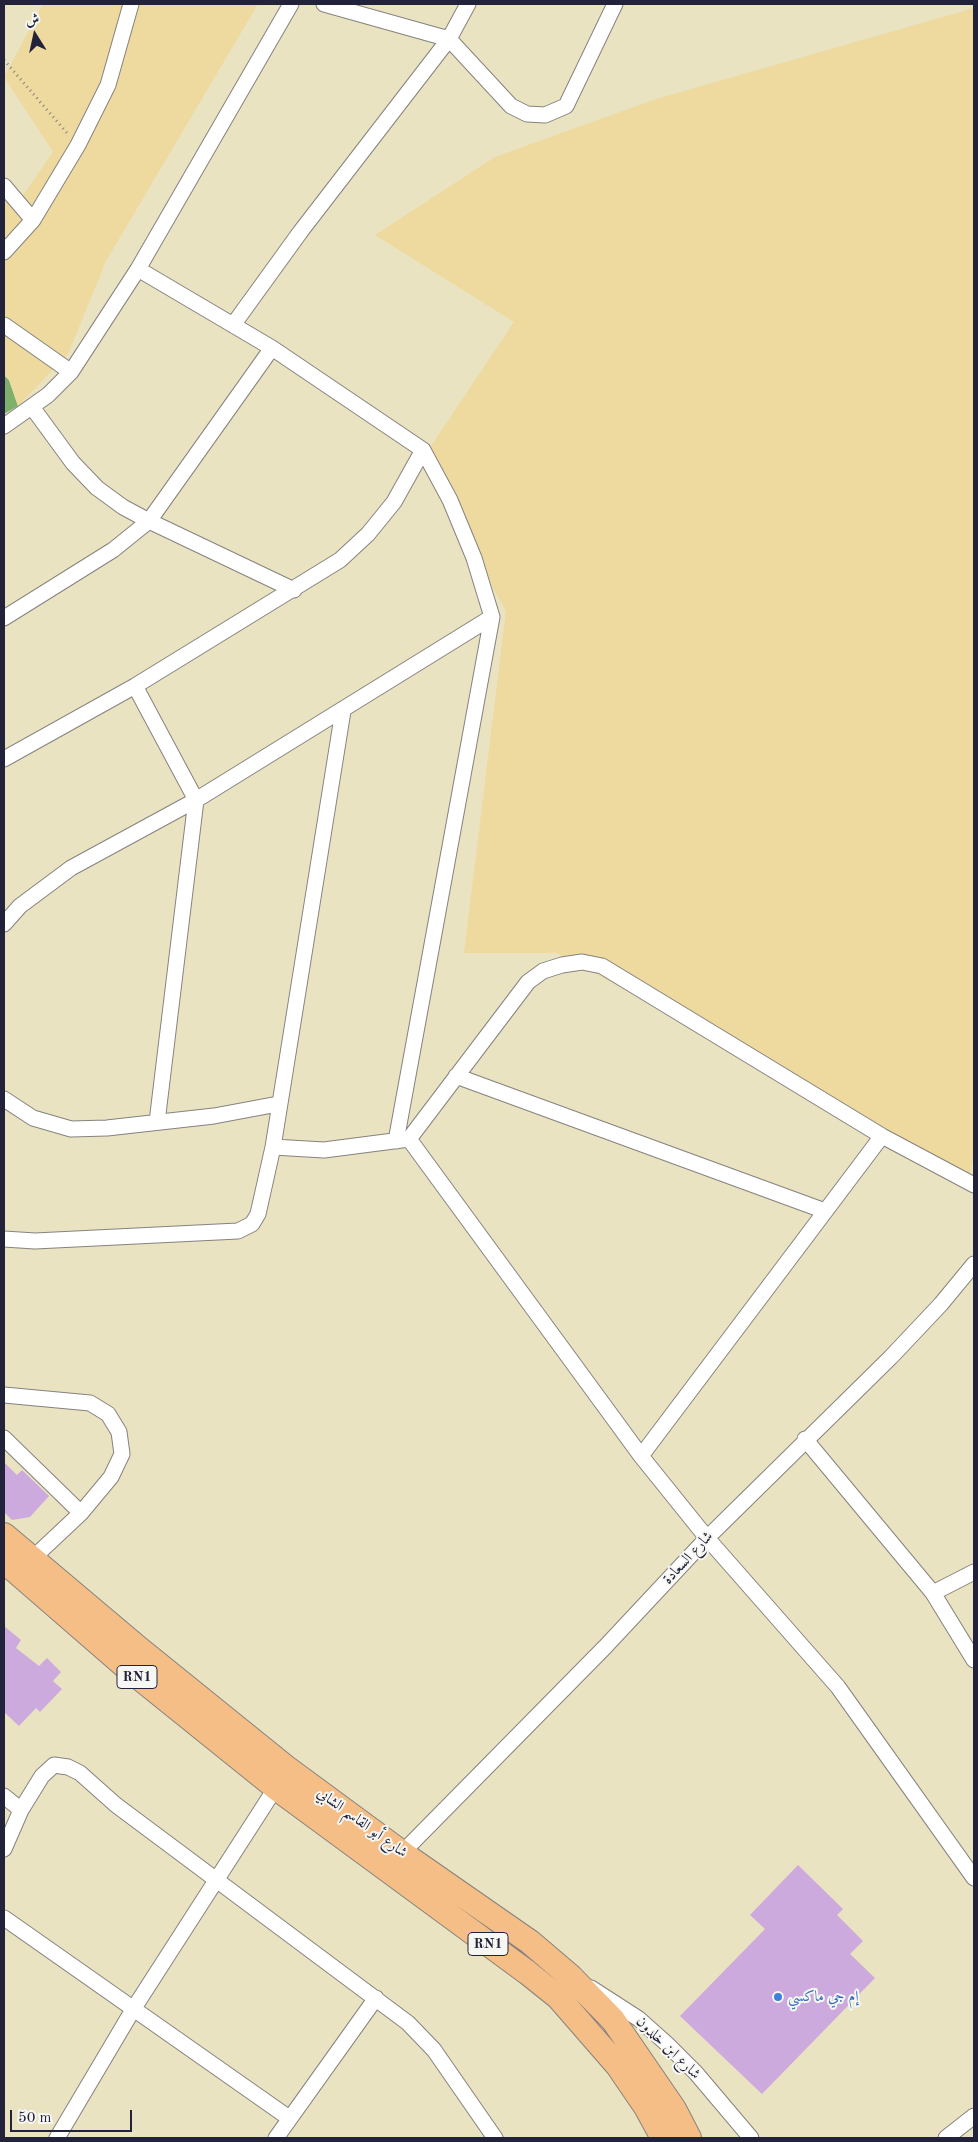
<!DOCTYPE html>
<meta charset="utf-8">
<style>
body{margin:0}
#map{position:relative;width:978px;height:2142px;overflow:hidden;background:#e9e3c2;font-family:"Old Standard TT",Amiri,serif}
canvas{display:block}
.frame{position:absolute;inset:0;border:5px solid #22223b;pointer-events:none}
.north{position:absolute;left:10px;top:10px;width:50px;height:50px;-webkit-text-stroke:4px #f6f6f2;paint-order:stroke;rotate:350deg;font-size:14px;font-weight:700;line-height:20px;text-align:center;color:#22223b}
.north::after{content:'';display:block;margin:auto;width:18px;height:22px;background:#22223b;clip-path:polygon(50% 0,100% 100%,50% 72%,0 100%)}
.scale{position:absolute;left:10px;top:2110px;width:122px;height:22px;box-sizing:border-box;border:2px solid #22223b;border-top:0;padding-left:6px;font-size:15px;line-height:18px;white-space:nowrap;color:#22223b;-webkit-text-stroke:4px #f6f6f2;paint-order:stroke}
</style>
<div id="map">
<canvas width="978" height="2142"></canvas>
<div class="frame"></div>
<div class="north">ش</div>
<div class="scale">50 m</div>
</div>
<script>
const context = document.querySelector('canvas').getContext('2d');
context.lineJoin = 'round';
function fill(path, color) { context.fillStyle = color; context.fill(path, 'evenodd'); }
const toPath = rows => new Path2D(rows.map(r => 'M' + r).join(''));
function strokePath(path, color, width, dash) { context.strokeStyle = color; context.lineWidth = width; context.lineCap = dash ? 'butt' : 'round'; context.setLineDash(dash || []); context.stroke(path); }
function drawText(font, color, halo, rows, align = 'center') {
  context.font = font + ' "Old Standard TT",Amiri,serif'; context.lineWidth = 4; context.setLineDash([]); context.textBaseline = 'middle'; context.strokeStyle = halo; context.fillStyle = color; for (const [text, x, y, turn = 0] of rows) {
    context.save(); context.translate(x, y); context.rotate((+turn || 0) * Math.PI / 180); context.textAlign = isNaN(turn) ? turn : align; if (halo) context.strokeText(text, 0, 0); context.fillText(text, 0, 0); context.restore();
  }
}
const forest = toPath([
 [4,375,9,380,18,406,4,414]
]);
const sand = toPath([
 [43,4,258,4,106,261,68,354,18,406,9,380,4,375,4,188,19,201,53,152,4,77],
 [974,8,974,1153,970,1176,557,953,464,953,506,611,421,461,514,322,375,235,495,157,656,99]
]);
const building = toPath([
 [4,1462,17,1475,22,1470,49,1496,30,1517,12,1520,4,1512],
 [4,1626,21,1640,16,1648,39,1666,47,1658,61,1672,53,1681,62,1689,40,1712,36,1708,19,1726,4,1712],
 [798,1865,843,1909,837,1915,863,1941,850,1954,875,1978,762,2094,680,2016,765,1929,750,1915]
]);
const path = toPath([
 [4,60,67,133]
]);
const street = toPath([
 [324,4,449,39,511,106,527,114,545,115,566,106,615,4],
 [4,186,33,220],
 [4,252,33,220,78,145,108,85,131,4],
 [138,269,272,348,423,450,450,500,474,558,492,617,396,1141],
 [4,325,71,372],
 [233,325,301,231,449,39,468,4],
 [32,407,73,463,97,488,123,507,149,521,294,590],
 [4,426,48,395,71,372,138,269,291,4],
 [4,618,113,550,149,521,272,348],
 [135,686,196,800,157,1122],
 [4,759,135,686,340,560,368,534,394,502,423,450],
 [4,924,20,906,71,868,196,800,492,617],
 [456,1076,825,1211],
 [4,1099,33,1118,71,1129,107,1128,214,1116,278,1104],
 [409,1139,641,1456,707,1538,838,1687,974,1878],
 [273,1147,324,1150,409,1139,528,982,543,971,562,965,582,962,602,966,882,1136,974,1185],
 [4,1239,35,1241,238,1231,252,1224,258,1214,273,1147,343,711],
 [4,1395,90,1403,108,1414,119,1432,122,1454,111,1477,81,1513,32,1559],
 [4,1438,81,1513],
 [805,1439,933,1593,974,1660],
 [641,1456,882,1136],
 [933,1593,974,1572],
 [4,1796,21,1810],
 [4,1849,21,1810,42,1776,54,1765,68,1767,80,1773,116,1805,408,2023,434,2050,495,2138],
 [397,1858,605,1647,707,1538,891,1357,941,1304,974,1264],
 [4,1918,289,2118],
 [591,1988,639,2019,667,2044,696,2073,751,2138],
 [57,2138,134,2008,280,1781],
 [276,2138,376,1998],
 [946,2138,974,2116]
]);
const primary = toPath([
 [4,1535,138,1648,288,1769,402,1853,530,1942,571,1977,613,2020,674,2109,689,2138],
 [4,1561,126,1667,275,1787,528,1973,558,1997,618,2066,646,2107,663,2138]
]);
const markers = [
 [778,1997,5,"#3f7fe0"]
];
const shields = [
 [137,1677,40],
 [488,1944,40]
];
const shieldNames = [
 ["RN1",137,1677],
 ["RN1",488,1944]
];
const streetNames = [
 ["شارع السعادة",688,1558,-47],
 ["شارع أبو القاسم الشابي",362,1823,36],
 ["شارع ابن خلدون",668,2048,44]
];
const shopNames = [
 ["إم جي ماكسي",788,1997]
];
fill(forest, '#7eb06c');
fill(sand, '#eeda9e');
fill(building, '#cad');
strokePath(street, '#86827e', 17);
strokePath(primary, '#86827e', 26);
strokePath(path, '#86827e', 3, [1, 4]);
strokePath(street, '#fff', 15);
strokePath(primary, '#f6be87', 24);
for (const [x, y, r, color] of markers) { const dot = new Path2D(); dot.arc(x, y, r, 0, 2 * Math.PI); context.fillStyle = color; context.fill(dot); strokePath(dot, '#f6f6f2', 2); }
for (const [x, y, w] of shields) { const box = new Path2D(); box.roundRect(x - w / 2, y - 11.5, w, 23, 4); context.fillStyle = '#f6f6f2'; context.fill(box); strokePath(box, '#22223b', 1); }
drawText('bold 14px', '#22223b', null, shieldNames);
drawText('15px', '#22223b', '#f6f6f2', streetNames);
drawText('15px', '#366cbe', '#f6f6f2', shopNames, 'left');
</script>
